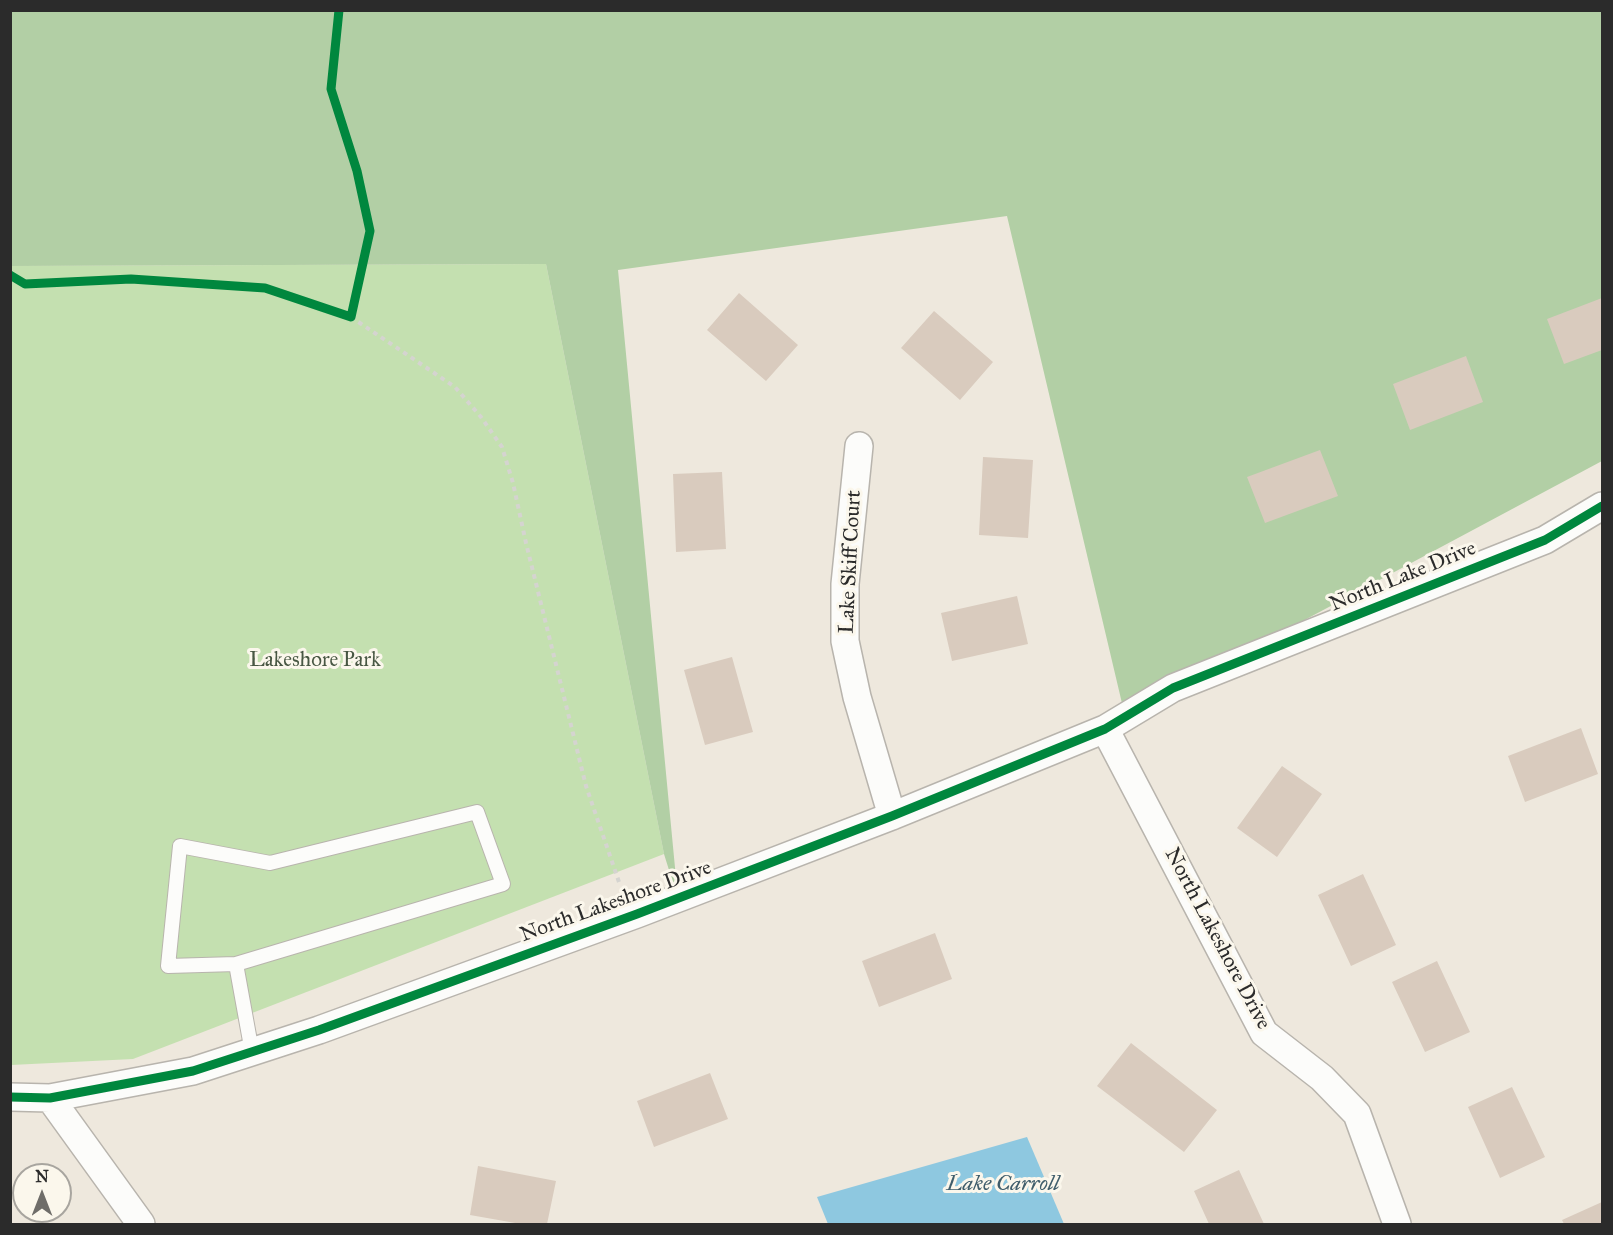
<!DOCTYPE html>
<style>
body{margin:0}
#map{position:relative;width:1613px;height:1235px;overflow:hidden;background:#eee8dd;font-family:"IM FELL Great Primer",serif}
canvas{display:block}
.frame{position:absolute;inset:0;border:12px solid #2b2b2b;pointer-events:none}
.north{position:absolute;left:12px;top:1163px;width:60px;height:60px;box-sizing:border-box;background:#fbf7ec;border:2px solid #a8a59f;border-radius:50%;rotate:0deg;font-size:16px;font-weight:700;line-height:24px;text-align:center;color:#2b2b2b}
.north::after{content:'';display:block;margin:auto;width:21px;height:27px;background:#6f6d69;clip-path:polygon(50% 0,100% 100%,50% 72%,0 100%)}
</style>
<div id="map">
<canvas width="1613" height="1235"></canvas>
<div class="frame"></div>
<div class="north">N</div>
</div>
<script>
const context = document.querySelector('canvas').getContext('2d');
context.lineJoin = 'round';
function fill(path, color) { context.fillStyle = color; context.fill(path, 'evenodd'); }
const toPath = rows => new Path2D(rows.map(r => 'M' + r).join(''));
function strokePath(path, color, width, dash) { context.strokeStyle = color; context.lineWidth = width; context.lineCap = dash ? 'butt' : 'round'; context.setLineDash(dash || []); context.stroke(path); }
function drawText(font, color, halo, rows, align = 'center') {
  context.font = font + ' "IM FELL Great Primer",serif'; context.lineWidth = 6; context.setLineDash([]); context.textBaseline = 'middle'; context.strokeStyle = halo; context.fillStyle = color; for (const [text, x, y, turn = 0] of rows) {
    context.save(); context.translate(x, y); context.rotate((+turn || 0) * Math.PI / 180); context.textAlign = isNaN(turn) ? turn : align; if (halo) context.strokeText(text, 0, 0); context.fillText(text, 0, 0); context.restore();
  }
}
const green = toPath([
 [546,264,664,854,133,1059,11,1065,11,266]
]);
const forest = toPath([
 [10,11,1602,11,1602,461,1125,716,1007,216,618,270,678,899,664,854,546,264,11,266]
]);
const water = toPath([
 [1027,1137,1064,1224,828,1224,817,1197]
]);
const building = toPath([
 [739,293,798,345,766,381,707,330],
 [1602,298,1602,350,1564,364,1547,319],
 [934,311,993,362,960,400,901,348],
 [1466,356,1483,402,1410,430,1393,384],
 [1320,450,1338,496,1265,523,1247,477],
 [983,457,1033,460,1028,538,979,535],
 [722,472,726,549,676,552,673,474],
 [1017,596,1028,644,952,661,941,613],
 [732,657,753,732,705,745,684,670],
 [1581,728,1598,774,1525,802,1508,756],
 [1282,766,1322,794,1277,857,1237,828],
 [1363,874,1396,945,1351,966,1318,895],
 [935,933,952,979,879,1007,862,961],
 [1437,961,1470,1032,1425,1052,1392,982],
 [1131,1043,1217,1110,1184,1152,1097,1086],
 [710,1073,728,1119,654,1147,637,1101],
 [1512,1087,1545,1157,1500,1178,1468,1107],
 [478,1166,556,1181,547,1224,521,1224,470,1215],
 [1239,1170,1264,1224,1209,1224,1194,1191],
 [1602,1202,1602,1224,1564,1224,1562,1220]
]);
const path = toPath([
 [351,317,455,387,481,417,502,447,513,483,526,543,586,786,620,885]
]);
const lane = toPath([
 [236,964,168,966,180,846,270,863,477,812,503,884,236,964,252,1052]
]);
const street = toPath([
 [859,446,845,584,845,641,857,697,892,816],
 [1105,729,1264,1033,1322,1078,1357,1114,1397,1224],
 [10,1097,50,1098,193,1071,319,1030,637,914,892,816,1105,729,1173,688,1545,540,1602,506],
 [50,1098,141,1224]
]);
const cycleway = toPath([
 [10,275,25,284,131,279,265,288,351,317,370,231,357,171,331,89,339,10],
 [10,1097,50,1098,193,1071,319,1030,637,914,892,816,1105,729,1173,688,1545,540,1602,506]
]);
const streetNames = [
 ["Lake Skiff Court",851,562,-87],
 ["North Lake Drive",1403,577,-22],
 ["North Lakeshore Drive",616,902,-20],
 ["North Lakeshore Drive",1217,939,62]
];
const parkNames = [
 ["Lakeshore Park",315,661]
];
const waterNames = [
 ["Lake Carroll",1003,1185]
];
fill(green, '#c4e0b0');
fill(forest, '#b2cfa5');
fill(water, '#8ec8e0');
fill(building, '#d9cbbe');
strokePath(lane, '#b8b4ad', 16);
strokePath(street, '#b8b4ad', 30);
strokePath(path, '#d5d4d0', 4, [4.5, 4.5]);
strokePath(lane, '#fcfcfa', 14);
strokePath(street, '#fcfcfa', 27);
strokePath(cycleway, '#00873e', 9);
drawText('21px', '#2b2b2b', '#fbf7ec', streetNames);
drawText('21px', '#485743', '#fbf7ec', parkNames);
drawText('italic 22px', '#3f5d6b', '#fbf7ec', waterNames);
</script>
